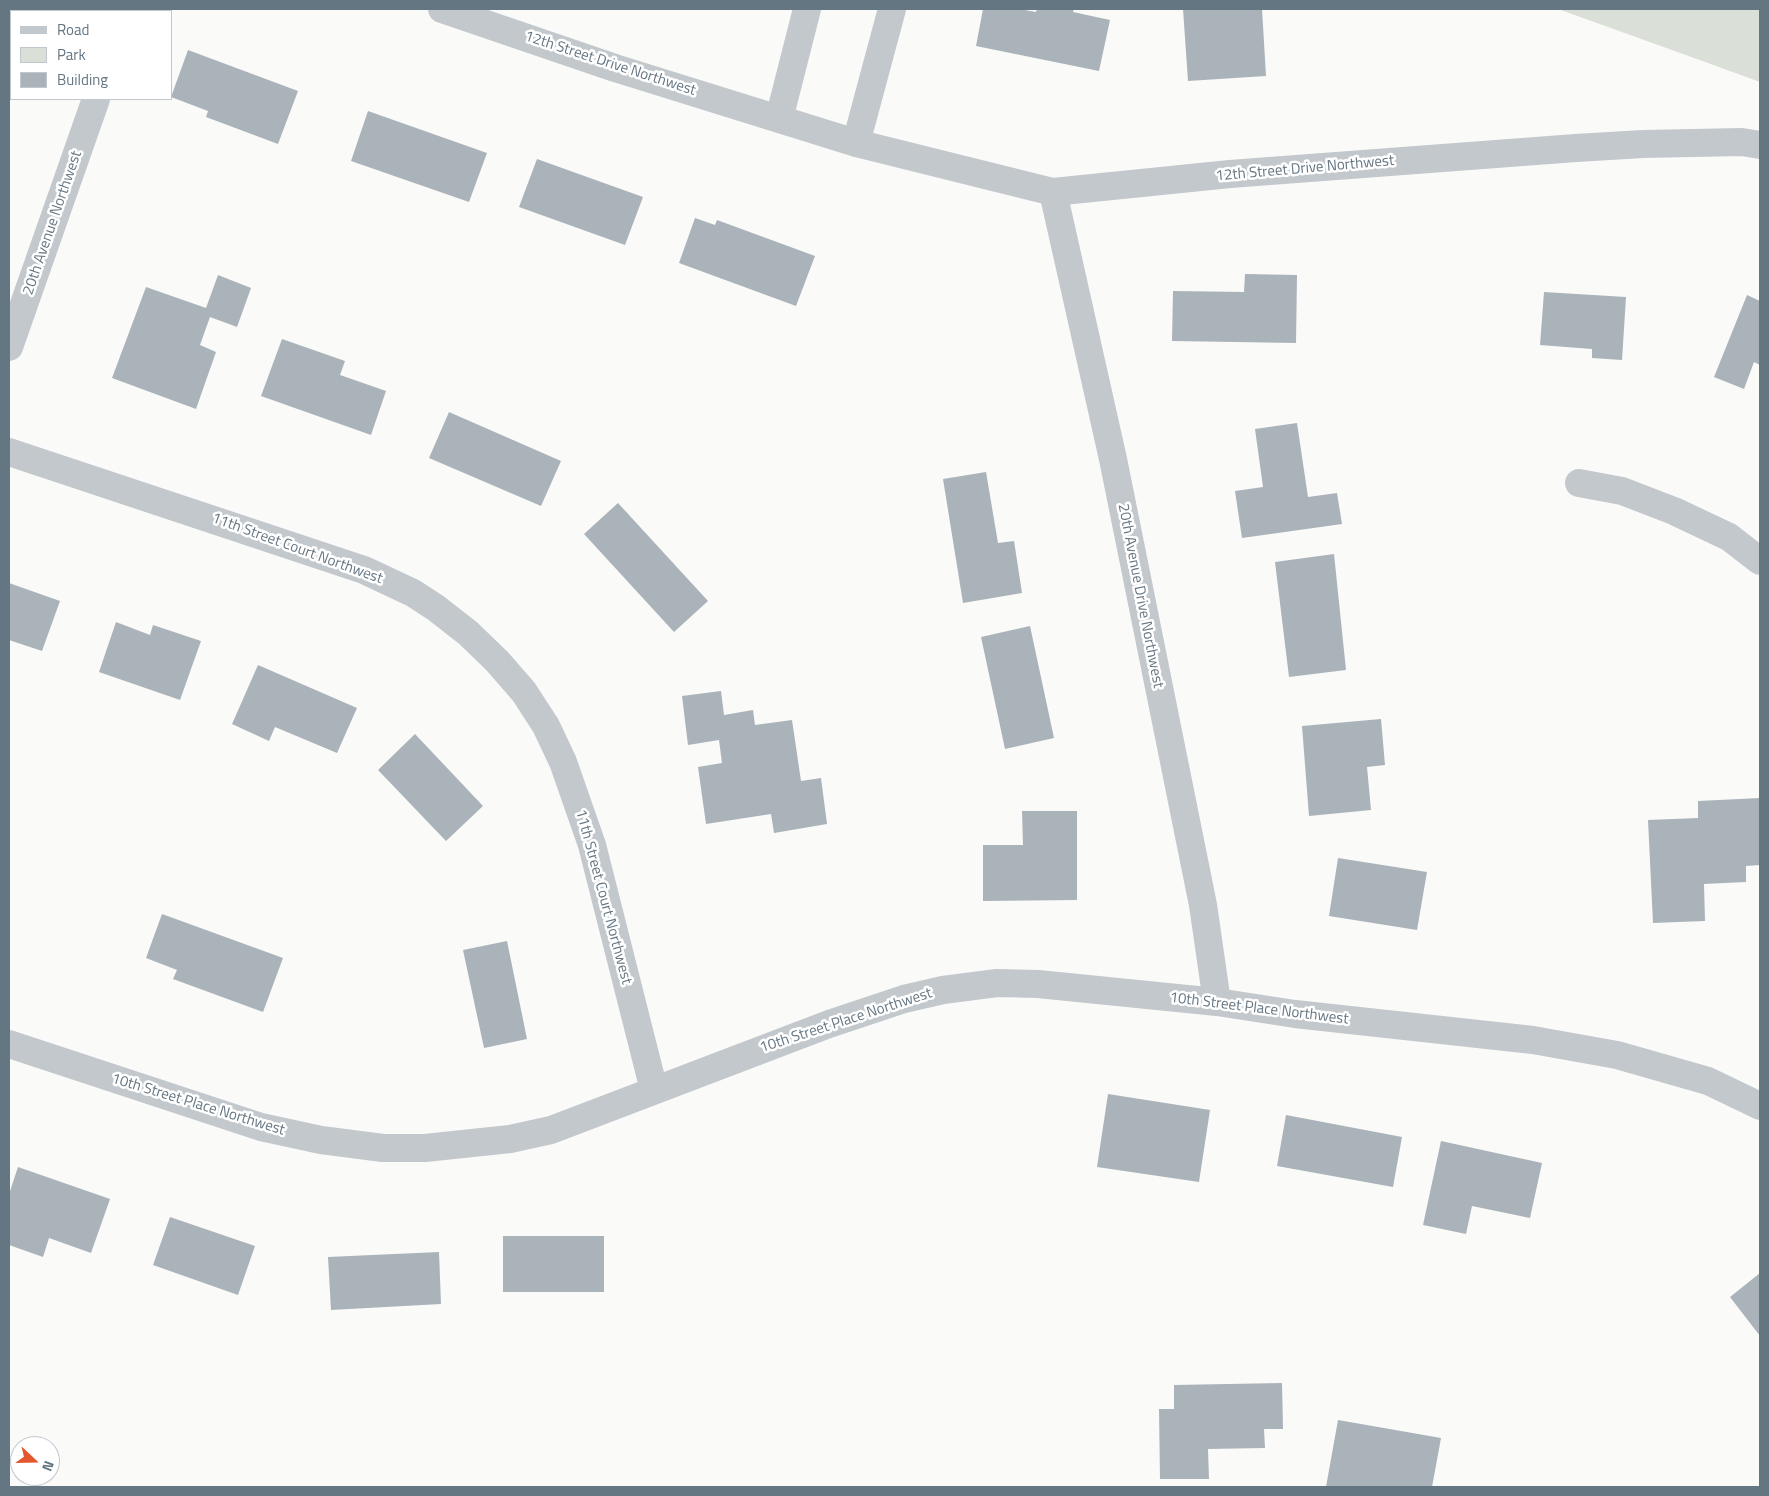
<!DOCTYPE html>
<style>
body{margin:0}
#map{position:relative;width:1769px;height:1496px;overflow:hidden;background:#fafaf8;font-family:"Titillium Web",sans-serif}
canvas{display:block}
.frame{position:absolute;inset:0;border:10px solid #657683;pointer-events:none}
.legend{position:absolute;left:10px;top:10px;width:162px;height:90px;box-sizing:border-box;background:#fff;border:1px solid #c1c8cd;margin:0;padding:6px 9px;list-style:none;font-size:15px;color:#657683}
.legend li{display:flex;align-items:center;gap:10px;height:25px}
.legend b{width:25px;border:1px solid #c1c8cd}
.north{position:absolute;left:10px;top:1436px;width:50px;height:50px;box-sizing:border-box;background:#fff;border:1px solid #c1c8cd;border-radius:50%;rotate:111deg;font-size:14px;font-weight:700;line-height:20px;text-align:center;color:#657683}
.north::after{content:'';display:block;margin:auto;width:18px;height:22px;background:#e4572e;clip-path:polygon(50% 0,100% 100%,50% 72%,0 100%)}
</style>
<div id="map">
<canvas width="1769" height="1496"></canvas>
<div class="frame"></div>
<ul class="legend">
<li><b style="height:6px;background:#c3c8cc"></b>Road</li>
<li><b style="height:14px;background:#dadfd7"></b>Park</li>
<li><b style="height:14px;background:#aab3b9"></b>Building</li>
</ul>
<div class="north">N</div>
</div>
<script>
const context = document.querySelector('canvas').getContext('2d');
context.lineJoin = 'round';
function fill(path, color) { context.fillStyle = color; context.fill(path, 'evenodd'); }
const toPath = rows => new Path2D(rows.map(r => 'M' + r).join(''));
function strokePath(path, color, width, dash) { context.strokeStyle = color; context.lineWidth = width; context.lineCap = dash ? 'butt' : 'round'; context.setLineDash(dash || []); context.stroke(path); }
function drawText(font, color, halo, rows, align = 'center') {
  context.font = font + ' "Titillium Web",sans-serif'; context.lineWidth = 5; context.setLineDash([]); context.textBaseline = 'middle'; context.strokeStyle = halo; context.fillStyle = color; for (const [text, x, y, turn = 0] of rows) {
    context.save(); context.translate(x, y); context.rotate((+turn || 0) * Math.PI / 180); context.textAlign = isNaN(turn) ? turn : align; if (halo) context.strokeText(text, 0, 0); context.fillText(text, 0, 0); context.restore();
  }
}
const green = toPath([
 [1558,9,1760,9,1760,82,1708,63]
]);
const building = toPath([
 [9,9,47,9,45,11,11,11,11,38,9,36],
 [983,9,1019,9,1036,12,1037,9,1074,9,1073,12,1110,20,1099,71,976,46],
 [1183,9,1262,9,1266,76,1188,81],
 [188,50,298,91,278,144,206,117,208,111,171,97],
 [368,111,487,153,469,202,351,161],
 [537,159,643,197,625,245,519,207],
 [695,218,715,225,717,220,815,256,796,306,679,263],
 [1245,274,1297,275,1296,343,1172,341,1173,291,1244,292],
 [218,275,251,288,237,327,210,317,200,345,216,352,196,409,112,378,146,287,206,308],
 [1544,292,1626,297,1622,360,1592,358,1592,349,1540,345],
 [1747,295,1760,301,1760,365,1754,362,1744,389,1714,377],
 [282,339,345,361,340,375,386,391,371,435,261,396],
 [449,412,561,461,541,506,429,458],
 [1297,423,1308,497,1337,493,1342,524,1242,538,1235,491,1263,487,1255,429],
 [986,472,998,543,1014,541,1022,593,963,603,943,479],
 [618,503,708,601,674,632,584,534],
 [1334,554,1346,670,1289,677,1275,562],
 [9,583,60,601,42,651,9,640],
 [116,622,150,635,153,625,201,641,180,700,99,672],
 [1030,626,1054,738,1005,749,981,637],
 [258,665,357,708,337,753,275,727,269,741,232,724],
 [721,691,724,715,753,710,755,725,792,720,801,781,821,778,827,824,774,833,771,814,706,824,698,767,722,763,719,740,688,745,682,696],
 [1381,719,1385,765,1367,767,1371,810,1309,816,1302,726],
 [415,734,483,806,446,841,378,770],
 [1760,798,1760,865,1746,866,1746,882,1704,884,1705,921,1653,923,1648,820,1698,818,1698,801],
 [1022,811,1077,811,1077,900,983,901,983,845,1023,845],
 [1338,858,1427,872,1417,930,1329,916],
 [162,914,283,958,263,1012,173,979,177,970,146,958],
 [507,941,527,1039,484,1048,463,950],
 [1108,1094,1210,1110,1199,1182,1097,1167],
 [1286,1115,1402,1137,1393,1187,1277,1166],
 [1441,1141,1542,1163,1530,1218,1472,1206,1466,1234,1423,1225],
 [18,1167,110,1199,91,1253,49,1238,43,1257,9,1245,9,1194],
 [170,1217,255,1246,238,1295,153,1265],
 [503,1236,604,1236,604,1292,503,1292],
 [439,1252,441,1304,331,1310,328,1257],
 [1760,1273,1760,1336,1730,1297],
 [1282,1383,1283,1429,1264,1429,1265,1448,1208,1449,1209,1479,1160,1479,1159,1409,1174,1409,1174,1385],
 [1338,1420,1441,1438,1432,1487,1326,1487]
]);
const minor = toPath([
 [442,9,615,68,856,143,1053,192,1230,174,1576,148,1643,144,1742,142,1760,145],
 [127,11,128,9],
 [779,119,807,9],
 [856,143,892,9],
 [1053,192,1113,459,1203,905,1217,1002],
 [9,347,96,99],
 [9,452,364,570,413,593,436,608,468,633,497,661,524,692,546,726,563,762,592,845,654,1090],
 [1579,483,1622,491,1674,511,1729,537,1760,561],
 [9,1044,261,1127,321,1140,383,1148,425,1148,510,1139,551,1130,829,1024,904,999,943,990,997,983,1038,984,1217,1002,1295,1014,1533,1040,1617,1055,1708,1081,1760,1106]
]);
const streetNames = [
 ["12th Street Drive Northwest",610,64,18],
 ["12th Street Drive Northwest",1305,169,-5],
 ["20th Avenue Northwest",53,223,-71],
 ["11th Street Court Northwest",297,549,20],
 ["20th Avenue Drive Northwest",1140,596,79],
 ["11th Street Court Northwest",603,897,75],
 ["10th Street Place Northwest",1259,1009,7],
 ["10th Street Place Northwest",846,1021,-18],
 ["10th Street Place Northwest",198,1105,17]
];
fill(green, '#dadfd7');
fill(building, '#aab3b9');
strokePath(minor, '#c3c8cc', 28);
drawText('15px', '#657683', '#fff', streetNames);
</script>
